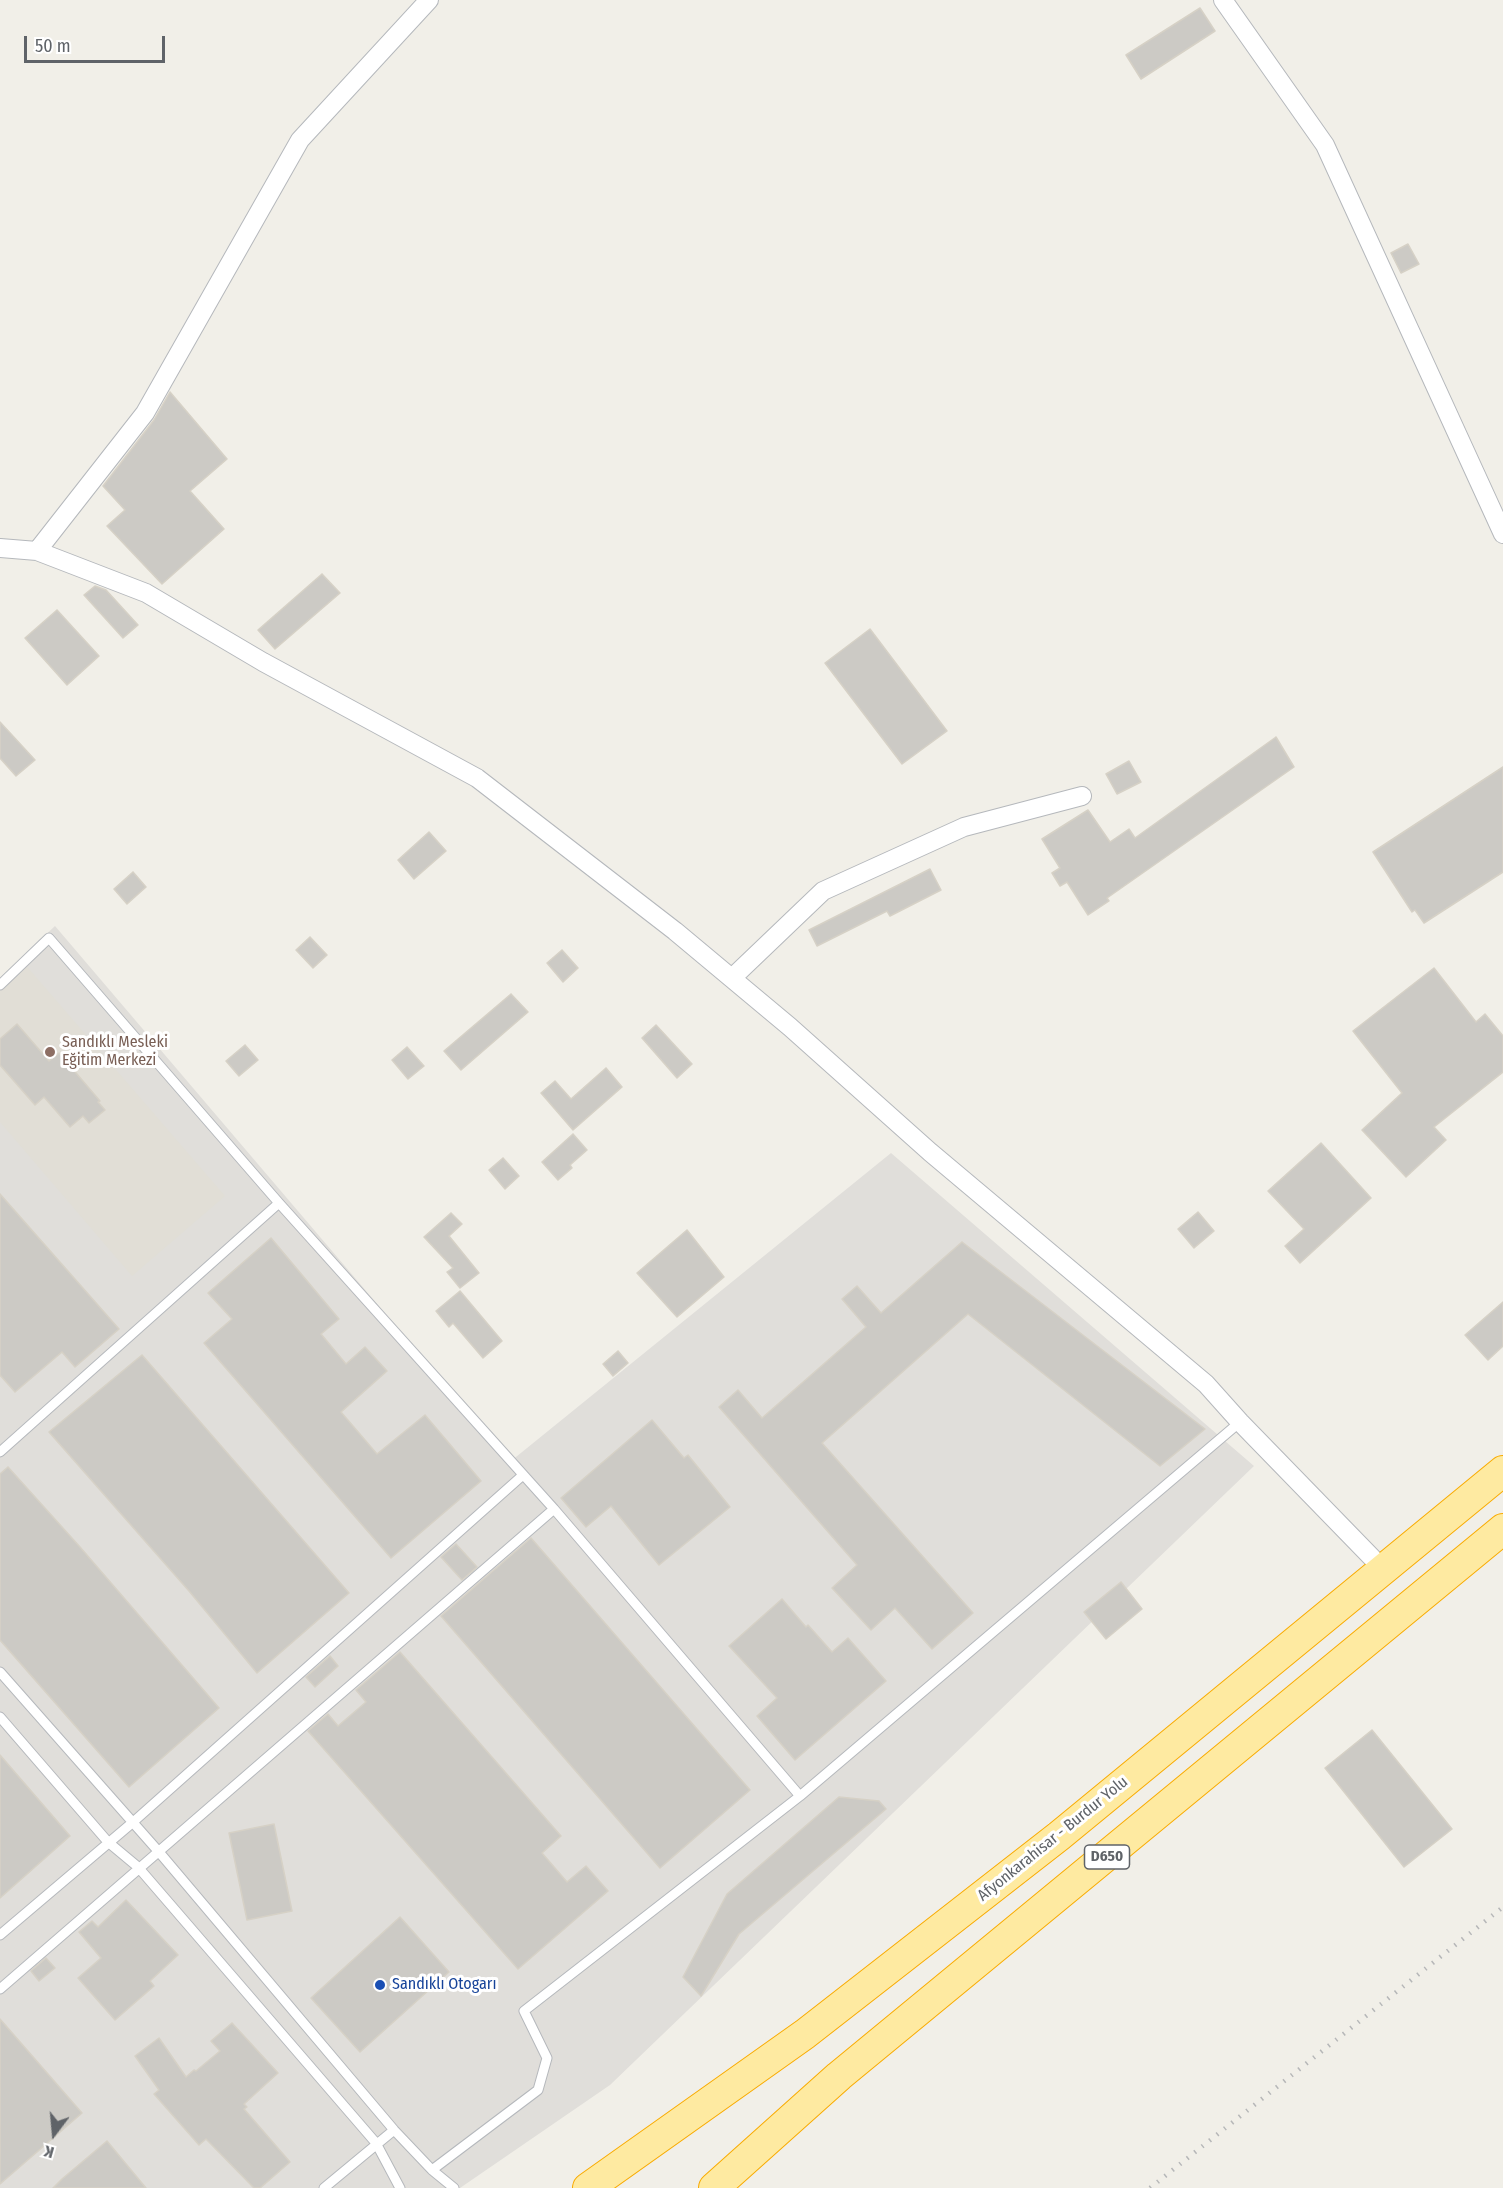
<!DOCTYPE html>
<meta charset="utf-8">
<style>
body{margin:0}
#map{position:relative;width:1503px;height:2188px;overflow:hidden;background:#f1efe8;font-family:"Fira Sans Condensed",sans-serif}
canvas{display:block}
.north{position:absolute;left:24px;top:2104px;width:60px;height:60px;-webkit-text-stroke:4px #fff;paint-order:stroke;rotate:196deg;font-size:16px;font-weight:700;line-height:24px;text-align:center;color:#5f6368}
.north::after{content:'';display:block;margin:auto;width:21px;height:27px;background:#5f6368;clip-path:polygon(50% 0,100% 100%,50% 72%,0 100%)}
.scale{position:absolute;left:24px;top:36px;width:141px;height:27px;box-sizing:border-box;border:3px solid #5f6368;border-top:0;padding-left:8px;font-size:18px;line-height:21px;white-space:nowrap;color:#5f6368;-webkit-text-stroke:4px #fff;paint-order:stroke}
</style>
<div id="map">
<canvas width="1503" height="2188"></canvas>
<div class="north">K</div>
<div class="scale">50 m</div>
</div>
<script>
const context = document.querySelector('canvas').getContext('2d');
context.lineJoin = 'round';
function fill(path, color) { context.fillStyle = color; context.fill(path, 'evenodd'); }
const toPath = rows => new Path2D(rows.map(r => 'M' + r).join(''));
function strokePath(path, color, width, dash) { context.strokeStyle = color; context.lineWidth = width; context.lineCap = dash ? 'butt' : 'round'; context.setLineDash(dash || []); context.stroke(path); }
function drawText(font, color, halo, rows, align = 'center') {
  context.font = font + ' "Fira Sans Condensed",sans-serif'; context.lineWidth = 6; context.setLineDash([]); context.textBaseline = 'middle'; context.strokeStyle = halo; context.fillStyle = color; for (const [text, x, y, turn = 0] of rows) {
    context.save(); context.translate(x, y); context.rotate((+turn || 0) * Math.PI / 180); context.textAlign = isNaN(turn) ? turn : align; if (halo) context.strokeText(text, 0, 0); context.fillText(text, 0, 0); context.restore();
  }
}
const industrial = toPath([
 [55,926,511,1461,891,1153,1254,1466,610,2085,460,2188,0,2188,0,978]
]);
const education = toPath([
 [23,962,225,1196,132,1276,0,1122,0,982]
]);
const building = toPath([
 [1200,8,1215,31,1141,79,1126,55,1200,8],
 [1408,244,1419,264,1401,273,1391,253,1408,244],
 [170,392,227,459,190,491,224,529,162,584,107,526,125,510,103,486,154,420,170,392],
 [322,574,340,593,275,649,258,630,322,574],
 [95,586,106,590,138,625,123,638,84,595,95,586],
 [57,610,99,656,67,685,25,638,57,610],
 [870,629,947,731,902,764,825,663,870,629],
 [0,722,35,760,16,776,0,758,0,722],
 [1276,737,1294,767,1107,898,1109,901,1088,915,1067,882,1060,886,1052,873,1060,868,1042,839,1088,810,1110,842,1129,829,1135,838,1276,737],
 [1129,761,1141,782,1117,794,1106,774,1129,761],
 [1503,767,1503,872,1424,923,1415,910,1412,912,1373,852,1503,767],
 [429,832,446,851,414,879,398,860,429,832],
 [930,869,941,890,890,916,887,911,817,946,809,930,930,869],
 [133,872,146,887,127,904,114,889,133,872],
 [310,937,327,955,313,968,296,950,310,937],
 [562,950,578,968,563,982,547,963,562,950],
 [1434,968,1476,1022,1485,1014,1503,1036,1503,1072,1434,1127,1446,1140,1406,1177,1362,1130,1402,1093,1353,1031,1434,968],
 [511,994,528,1012,461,1070,444,1051,511,994],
 [17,1024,49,1061,59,1053,100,1101,98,1102,105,1110,89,1123,83,1116,70,1127,44,1097,35,1105,0,1065,0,1039,17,1024],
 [656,1025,692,1064,677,1078,642,1038,656,1025],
 [245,1045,258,1060,239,1076,226,1061,245,1045],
 [407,1047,424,1066,408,1079,392,1060,407,1047],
 [606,1068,622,1087,573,1130,541,1093,555,1081,571,1099,606,1068],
 [573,1134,587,1150,570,1165,572,1168,558,1180,542,1162,573,1134],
 [1321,1143,1371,1198,1300,1263,1285,1246,1304,1229,1268,1191,1321,1143],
 [503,1158,519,1176,505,1189,489,1170,503,1158],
 [0,1194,119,1329,75,1367,62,1352,15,1392,0,1375,0,1194],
 [1198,1212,1214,1231,1194,1248,1178,1229,1198,1212],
 [451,1213,462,1224,449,1236,479,1273,460,1288,447,1272,453,1268,424,1237,451,1213],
 [687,1230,724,1277,677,1317,637,1273,687,1230],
 [271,1238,339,1319,321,1334,346,1364,365,1347,387,1371,341,1412,377,1454,425,1415,481,1481,391,1558,204,1343,232,1319,208,1293,271,1238],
 [962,1242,1205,1429,1160,1466,968,1314,822,1443,973,1613,932,1649,895,1608,871,1630,832,1588,857,1565,719,1407,738,1390,762,1418,866,1327,842,1299,857,1286,881,1313,962,1242],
 [460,1291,502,1341,483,1358,453,1323,449,1327,436,1311,460,1291],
 [1503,1302,1503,1346,1488,1360,1465,1335,1503,1302],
 [618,1351,628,1363,613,1376,603,1364,618,1351],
 [142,1355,349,1593,257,1673,189,1591,49,1432,142,1355],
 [652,1420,684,1458,688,1455,730,1507,659,1565,611,1506,586,1527,561,1498,652,1420],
 [8,1467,80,1547,219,1708,129,1787,0,1640,0,1474,8,1467],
 [531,1538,750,1790,660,1868,441,1616,531,1538],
 [456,1544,477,1567,462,1580,441,1557,456,1544],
 [1121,1582,1142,1609,1106,1639,1084,1612,1121,1582],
 [782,1599,806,1627,808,1625,832,1652,848,1638,886,1681,795,1760,757,1716,777,1698,729,1646,782,1599],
 [400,1652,561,1836,542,1853,567,1882,586,1866,608,1891,518,1969,308,1731,328,1714,338,1726,366,1702,356,1690,400,1652],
 [330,1656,338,1666,315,1687,306,1677,330,1656],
 [1372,1730,1452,1829,1404,1867,1325,1768,1372,1730],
 [0,1755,70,1836,0,1898,0,1755],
 [839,1797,879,1801,886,1809,739,1934,701,1996,683,1977,727,1894,839,1797],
 [274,1824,292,1911,247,1920,229,1833,274,1824],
 [126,1900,178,1955,150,1981,154,1986,115,2020,78,1978,101,1958,79,1932,92,1921,98,1927,126,1900],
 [400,1917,449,1972,360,2052,311,1998,400,1917],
 [46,1958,55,1968,39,1981,31,1971,46,1958],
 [0,2019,82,2113,0,2184,0,2019],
 [232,2023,278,2073,244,2104,247,2107,244,2109,290,2162,260,2188,254,2188,206,2139,199,2145,154,2094,159,2090,135,2056,159,2038,186,2077,194,2070,196,2071,220,2051,211,2041,232,2023],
 [107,2141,146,2188,53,2188,62,2179,107,2141]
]);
const service = toPath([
 [0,985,49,938,279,1203,554,1509,800,1796],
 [0,1452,279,1203],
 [0,1672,159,1852,394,2130,432,2170,454,2188],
 [0,1717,108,1842,138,1867,376,2143,400,2188],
 [0,1935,132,1823,523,1475],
 [0,1989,554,1509],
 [432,2170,538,2090,547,2058,524,2011,800,1796,1240,1422],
 [324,2188,394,2130]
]);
const minor = toPath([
 [1223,0,1325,145,1503,534],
 [0,548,37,551,146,593,263,662,477,778,675,931,790,1027,930,1152,1206,1384,1240,1422,1383,1569],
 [37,551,145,413,300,140,429,0],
 [732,978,823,891,964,827,1082,796]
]);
const trunk = toPath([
 [588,2188,805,2034,1059,1836,1503,1471],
 [714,2188,839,2076,1503,1529]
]);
const rail = toPath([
 [1150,2188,1503,1907]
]);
const markers = [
 [50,1052,6,"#8d6e63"],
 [380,1985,6,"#1a4fb4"]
];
const shields = [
 [1107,1857,45]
];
const shieldNames = [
 ["D650",1107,1857]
];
const educationNames = [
 ["Sandıklı Mesleki",62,1043],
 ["Eğitim Merkezi",62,1061]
];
const streetNames = [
 ["Afyonkarahisar - Burdur Yolu",1053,1839,-39]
];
const transitNames = [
 ["Sandıklı Otogarı",392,1985]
];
fill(industrial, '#e0deda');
fill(education, '#e1ded6');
fill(building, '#cccac5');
strokePath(building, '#d6d1c6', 1.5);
strokePath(service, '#b5b8bc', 11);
strokePath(minor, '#b5b8bc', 20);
strokePath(trunk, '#f9ab00', 32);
strokePath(service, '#fff', 9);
strokePath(minor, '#fff', 18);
strokePath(trunk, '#feeaa1', 30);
strokePath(rail, '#b6b7b8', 4.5, [1.5, 8]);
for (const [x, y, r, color] of markers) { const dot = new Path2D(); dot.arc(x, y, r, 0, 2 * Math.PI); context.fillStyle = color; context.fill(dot); strokePath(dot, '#fff', 2); }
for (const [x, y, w] of shields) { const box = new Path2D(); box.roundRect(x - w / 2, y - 12, w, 24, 4.5); context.fillStyle = '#fff'; context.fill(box); strokePath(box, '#5f6368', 1.5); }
drawText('bold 15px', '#5f6368', null, shieldNames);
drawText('16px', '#785e54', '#fff', educationNames, 'left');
drawText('16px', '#5f6368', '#fff', streetNames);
drawText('16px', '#164399', '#fff', transitNames, 'left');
</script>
